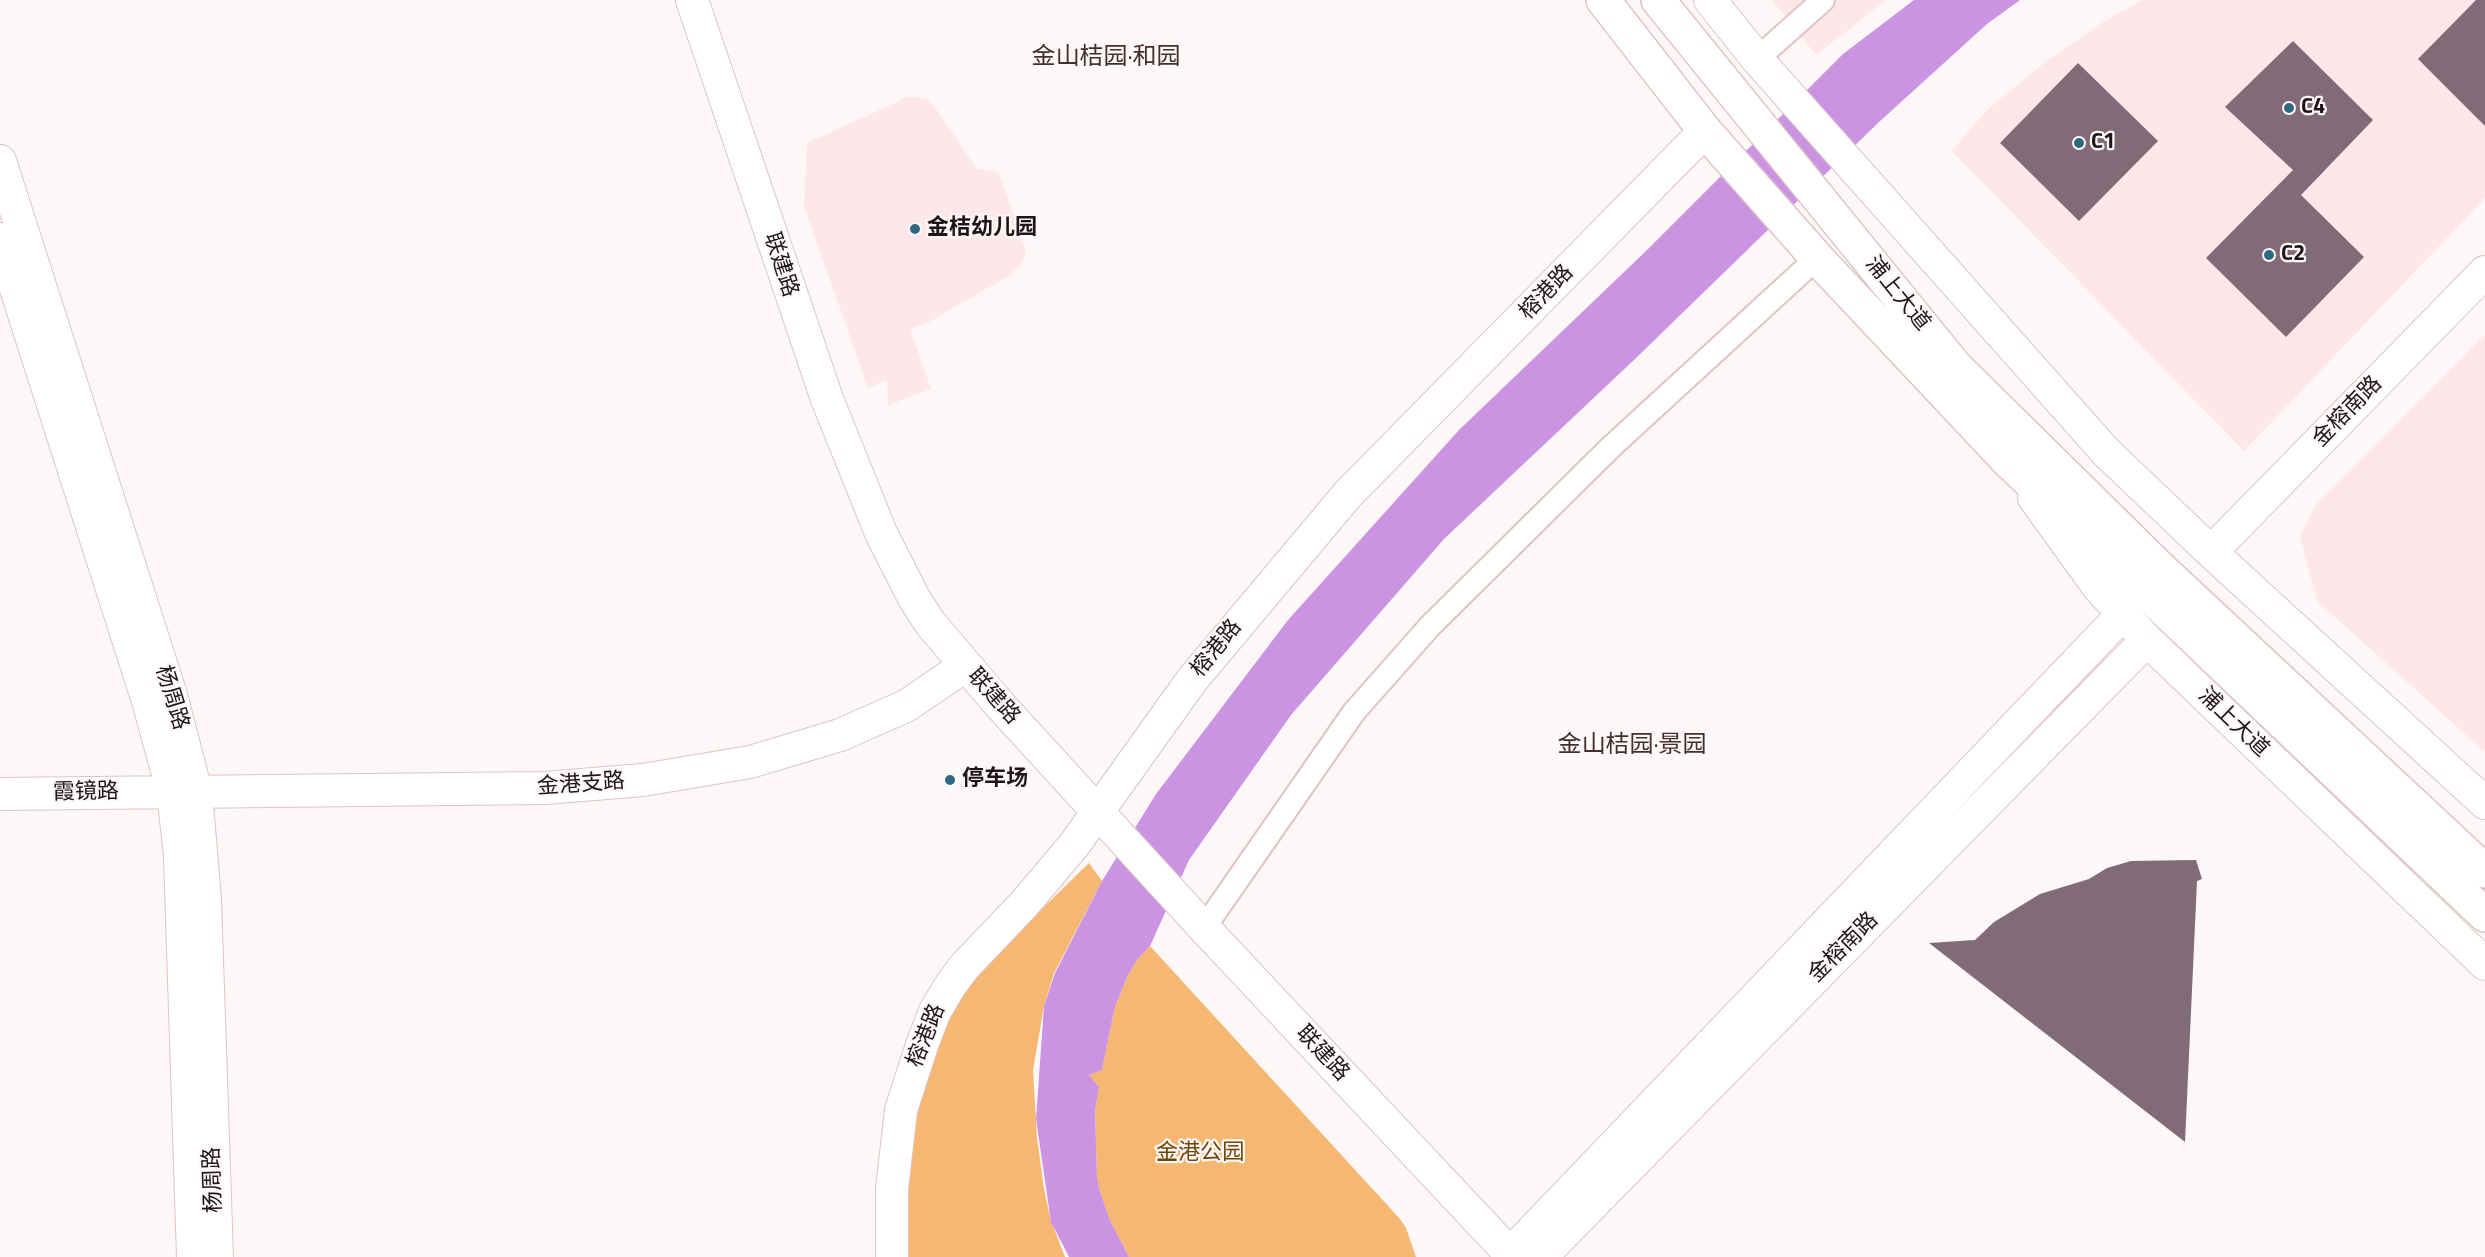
<!DOCTYPE html>
<meta charset="utf-8">
<style>
body{margin:0}
canvas{display:block;background:#fdf7f7}
</style>
<canvas width="2485" height="1257"></canvas>
<script>
const context = document.querySelector('canvas').getContext('2d');
context.lineJoin = 'round';
function fill(path, color) { context.fillStyle = color; context.fill(path, 'evenodd'); }
const toPath = rows => new Path2D(rows.map(r => 'M' + r).join(''));
function strokePath(path, color, width, dash) { context.strokeStyle = color; context.lineWidth = width; context.lineCap = dash ? 'butt' : 'round'; context.setLineDash(dash || []); context.stroke(path); }
function drawText(font, color, halo, rows, align = 'center') {
  context.font = font + ' "Titillium Web","Noto Sans SC",sans-serif'; context.lineWidth = 4.5; context.setLineDash([]); context.textBaseline = 'middle'; context.strokeStyle = halo; context.fillStyle = color; for (const [text, x, y, turn = 0] of rows) {
    context.save(); context.translate(x, y); context.rotate((+turn || 0) * Math.PI / 180); context.textAlign = isNaN(turn) ? turn : align; if (halo) context.strokeText(text, 0, 0); context.fillText(text, 0, 0); context.restore();
  }
}
const built = toPath([
 [1772,0,1886,0,1816,55],
 [2142,0,2485,0,2485,198,2244,451,1952,151,1986,111,2043,64,2100,24],
 [908,97,926,98,937,110,977,169,999,173,1026,252,1021,264,1010,275,931,321,910,329,931,389,888,405,887,380,868,388,804,206,807,143],
 [2485,335,2485,752,2317,601,2300,536,2315,506]
]);
const green = toPath([
 [1089,863,1102,881,1054,973,1044,1006,1033,1070,1037,1138,1044,1189,1051,1221,1065,1257,904,1257,904,1222,914,1116,929,1066,950,1019,976,973],
 [1150,946,1400,1219,1406,1228,1416,1257,1129,1257,1110,1220,1100,1192,1097,1177,1095,1111,1099,1087,1089,1075,1102,1070,1115,1007,1128,975,1137,960]
]);
const water = toPath([
 [1914,0,2020,0,1987,24,1879,122,1635,359,1444,539,1291,715,1189,860,1150,946,1137,960,1128,975,1115,1007,1102,1070,1089,1075,1099,1087,1095,1111,1097,1177,1100,1192,1110,1220,1129,1257,1069,1257,1051,1222,1036,1119,1044,1006,1055,973,1102,881,1156,794,1288,620,1459,430,1646,251,1843,54]
]);
const building = toPath([
 [2476,0,2485,0,2485,126,2418,59],
 [2293,41,2373,120,2301,195,2364,257,2286,337,2206,258,2293,170,2225,107],
 [2078,63,2158,141,2079,221,2000,143],
 [2196,860,2202,879,2197,881,2185,1142,1929,943,1975,940,1994,922,2040,894,2089,879,2107,868,2131,861]
]);
const street = toPath([
 [1757,59,1823,0],
 [1204,928,1354,712,1430,626,1611,447,1817,258]
]);
const secondary = toPath([
 [692,0,827,399,881,533,914,598,930,623,1000,705,1204,928,1513,1257],
 [1710,0,1757,59,2106,452,2211,552,2485,803],
 [0,161,171,695,196,792,205,900,217,1257],
 [0,239,148,701,173,792,180,856,193,1257],
 [2034,498,2099,588,2147,640,2485,964],
 [2211,552,2485,272],
 [0,794,545,788,643,780,750,762,840,735,906,706,965,666],
 [892,1257,892,1189,901,1110,922,1045,935,1011,950,986,964,967,1025,903,1074,845,1192,680,1348,494,1705,131],
 [1507,1257,2122,615],
 [1541,1257,2147,640]
]);
const primary = toPath([
 [1603,0,1705,131,1817,258,2006,459,2485,915],
 [1658,0,1955,366,2159,567,2485,871]
]);
const markers = [
 [2289,108,6,"#2e6881"],
 [2079,143,6,"#2e6881"],
 [915,229,6,"#2e6881"],
 [2269,255,6,"#2e6881"],
 [950,780,6,"#2e6881"]
];
const poiNames = [
 ["C4",2301,108],
 ["C1",2091,143],
 ["金桔幼儿园",927,229],
 ["C2",2281,255],
 ["停车场",962,780]
];
const streetNames = [
 ["联建路",780,265,72],
 ["榕港路",1547,293,-46],
 ["浦上大道",1897,294,51],
 ["金榕南路",2348,412,-46],
 ["榕港路",1217,649,-51],
 ["联建路",993,697,48],
 ["杨周路",171,698,73],
 ["浦上大道",2233,723,44],
 ["金港支路",581,785,-4],
 ["霞镜路",86,793,-1],
 ["金榕南路",1844,948,-45],
 ["榕港路",927,1036,-68],
 ["联建路",1322,1054,47],
 ["杨周路",214,1180,-92]
];
const parkNames = [
 ["金港公园",1200,1154]
];
const neighbourhoodNames = [
 ["金山桔园·和园",1106,58],
 ["金山桔园·景园",1632,746]
];
fill(built, '#fee7e9');
fill(green, '#f5b771');
fill(water, '#ca94e3');
fill(building, '#806b77');
strokePath(street, '#dfc3c5', 26);
strokePath(secondary, '#dfc3c5', 34);
strokePath(primary, '#dfc3c5', 36);
strokePath(street, '#fff', 22);
strokePath(secondary, '#fff', 32);
strokePath(primary, '#fff', 33);
for (const [x, y, r, color] of markers) { const dot = new Path2D(); dot.arc(x, y, r, 0, 2 * Math.PI); context.fillStyle = color; context.fill(dot); strokePath(dot, '#fdf7f7', 2); }
drawText('bold 22px', '#1f1516', '#fdf7f7', poiNames, 'left');
drawText('22px', '#1f1516', '#fdf7f7', streetNames);
drawText('22px', '#714504', '#fdf7f7', parkNames);
drawText('24px', '#442e30', '#fdf7f7', neighbourhoodNames);
</script>
